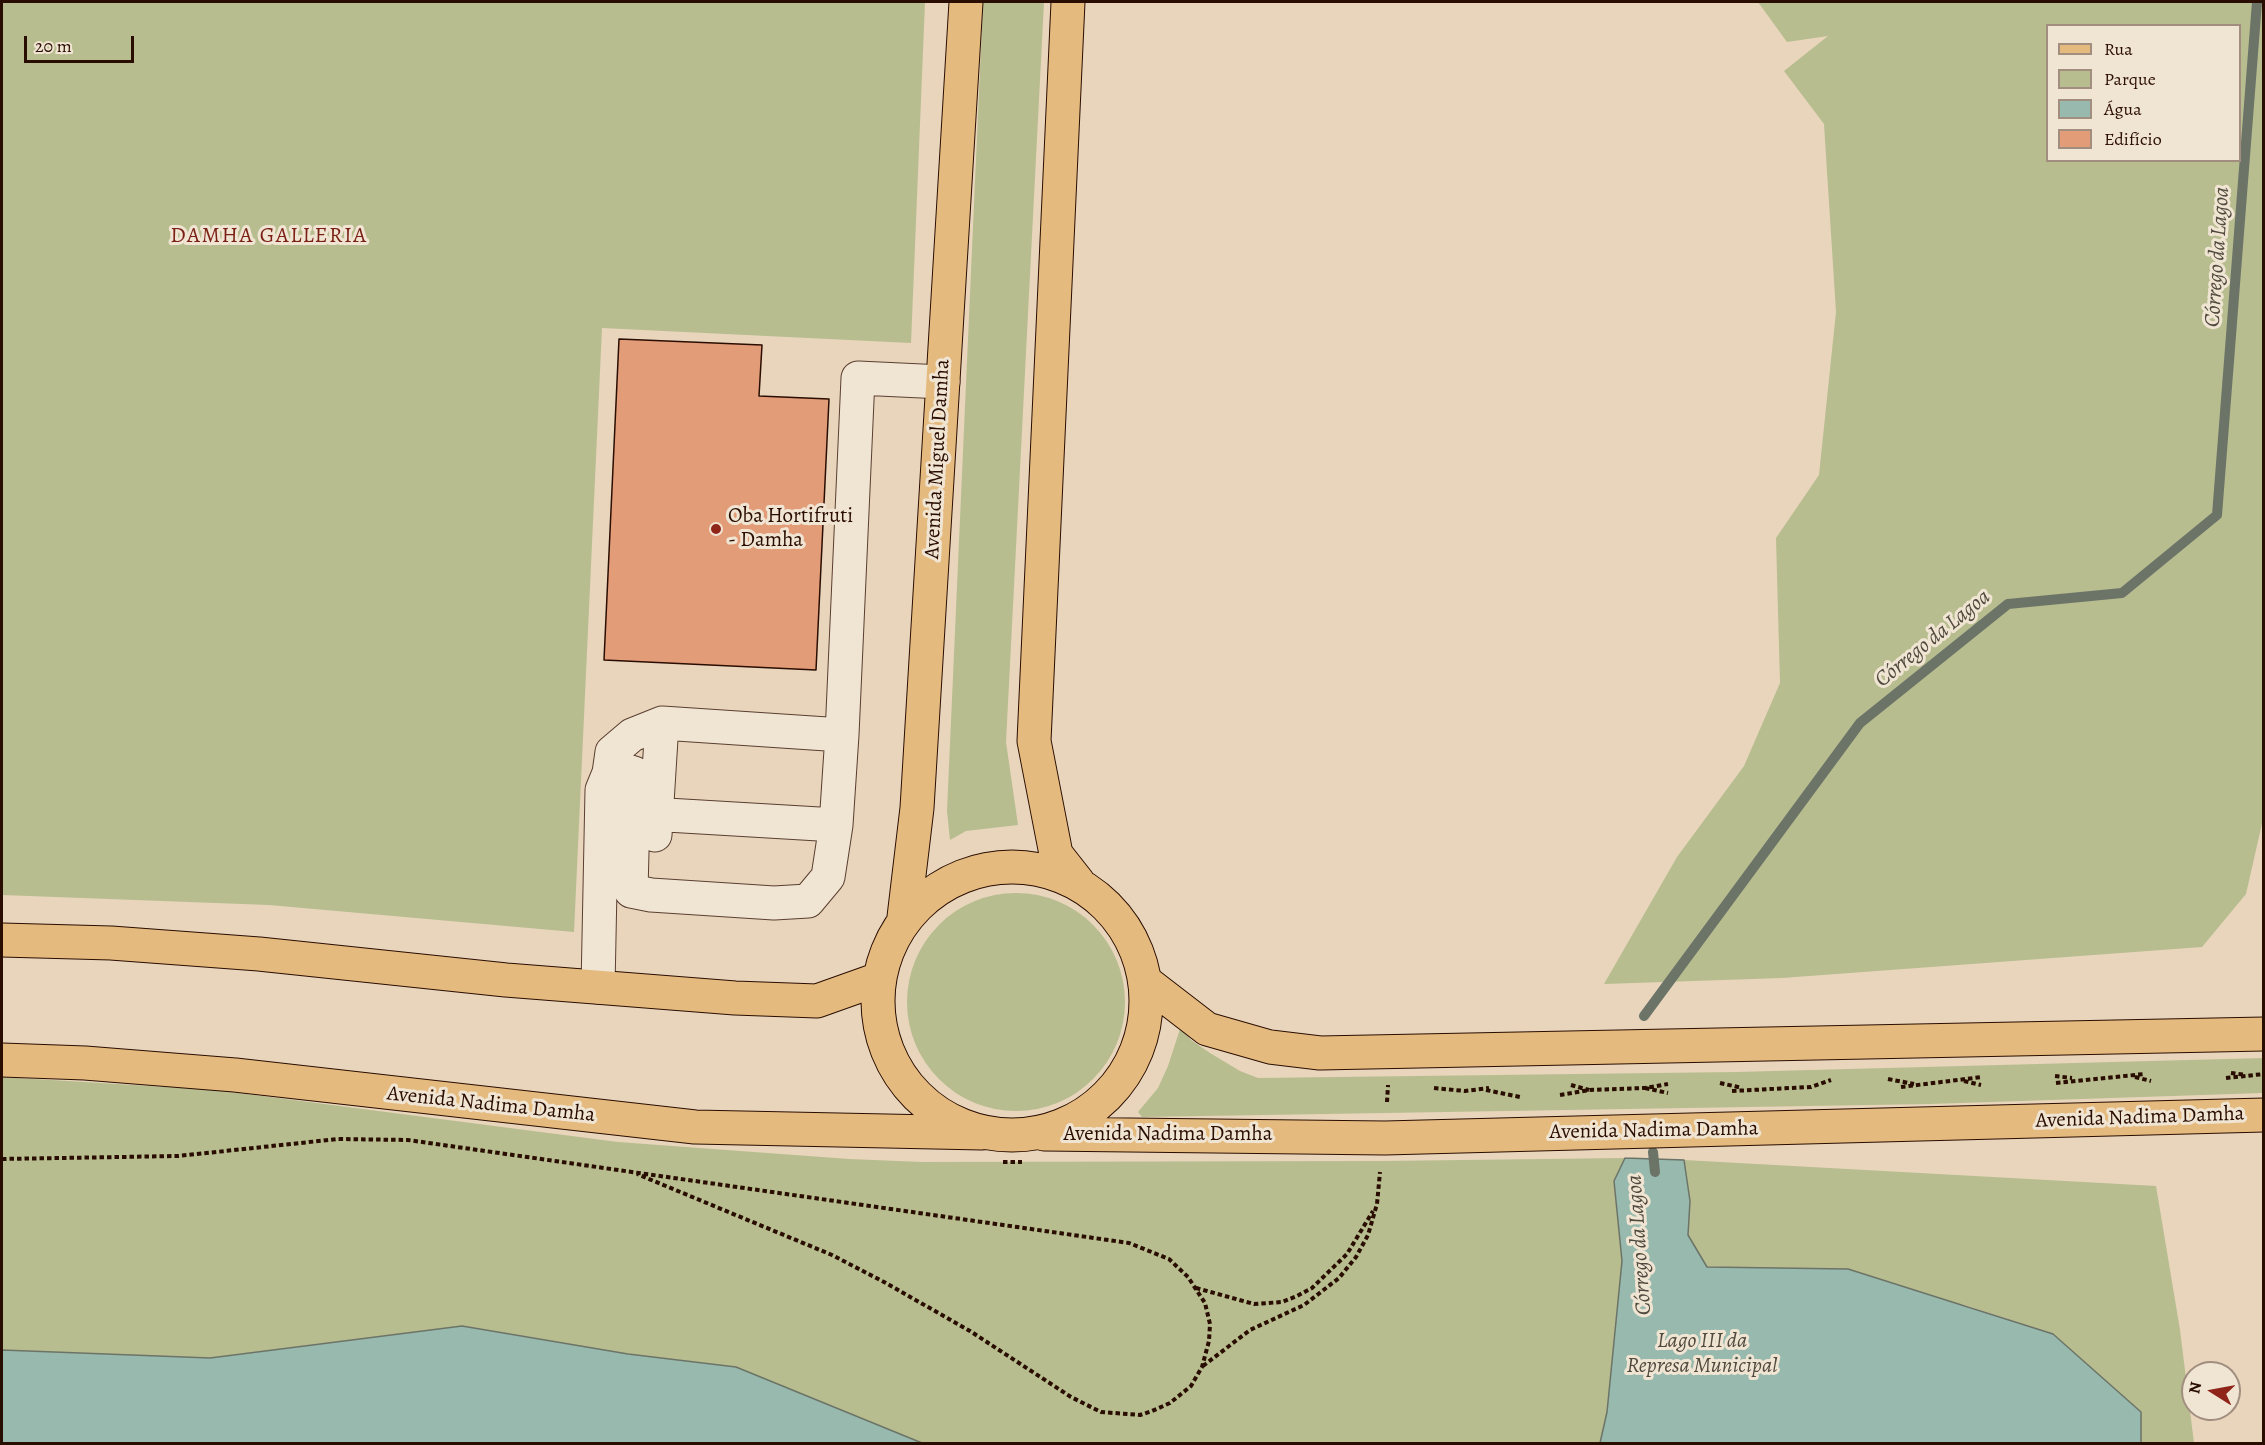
<!DOCTYPE html>
<meta charset="utf-8">
<style>
body{margin:0}
#map{position:relative;width:2265px;height:1445px;overflow:hidden;background:#e8d5bc;font-family:Alegreya,serif}
canvas{display:block}
.frame{position:absolute;inset:0;border:3px solid #2a0d01;pointer-events:none}
.legend{position:absolute;left:2046px;top:24px;width:195px;height:138px;box-sizing:border-box;background:#f0e4d3;border:2px solid #a18e7f;margin:0;padding:8px 10px;list-style:none;font-size:18px;color:#2a0d01}
.legend li{display:flex;align-items:center;gap:12px;height:30px}
.legend b{width:30px;border:2px solid #a18e7f}
.north{position:absolute;left:2181px;top:1361px;width:60px;height:60px;box-sizing:border-box;background:#f0e4d3;border:2px solid #a18e7f;border-radius:50%;rotate:281deg;font-size:16px;font-weight:700;line-height:24px;text-align:center;color:#2a0d01}
.north::after{content:'';display:block;margin:auto;width:21px;height:27px;background:#8f2418;clip-path:polygon(50% 0,100% 100%,50% 72%,0 100%)}
.scale{position:absolute;left:24px;top:36px;width:110px;height:27px;box-sizing:border-box;border:3px solid #2a0d01;border-top:0;padding-left:8px;font-size:18px;line-height:21px;white-space:nowrap;color:#2a0d01;-webkit-text-stroke:4px #f0e4d3;paint-order:stroke}
</style>
<div id="map">
<canvas width="2265" height="1445"></canvas>
<div class="frame"></div>
<ul class="legend">
<li><b style="height:8px;background:#e4ba7e"></b>Rua</li>
<li><b style="height:16px;background:#b7bd8f"></b>Parque</li>
<li><b style="height:16px;background:#98b9ad"></b>Água</li>
<li><b style="height:16px;background:#e39c78"></b>Edifício</li>
</ul>
<div class="north">N</div>
<div class="scale">20 m</div>
</div>
<script>
const context = document.querySelector('canvas').getContext('2d');
context.lineJoin = 'round';
function fill(path, color) { context.fillStyle = color; context.fill(path, 'evenodd'); }
const toPath = rows => new Path2D(rows.map(r => 'M' + r).join(''));
function strokePath(path, color, width, dash) { context.strokeStyle = color; context.lineWidth = width; context.lineCap = dash ? 'butt' : 'round'; context.setLineDash(dash || []); context.stroke(path); }
function drawText(font, color, halo, rows, align = 'center') {
  context.font = font + ' Alegreya,serif'; context.lineWidth = 6; context.setLineDash([]); context.textBaseline = 'middle'; context.strokeStyle = halo; context.fillStyle = color; for (const [text, x, y, turn = 0] of rows) {
    context.save(); context.translate(x, y); context.rotate((+turn || 0) * Math.PI / 180); context.textAlign = isNaN(turn) ? turn : align; if (halo) context.strokeText(text, 0, 0); context.fillText(text, 0, 0); context.restore();
  }
}
const green = toPath([
 [2,2,925,2,911,343,602,328,574,932,269,905,2,895],
 [983,2,1044,2,1006,742,1018,825,966,831,950,840,947,811],
 [1758,2,2263,2,2263,819,2246,894,2202,947,1782,978,1604,984,1677,857,1744,766,1780,683,1776,538,1819,475,1836,312,1824,124,1784,71,1828,36,1787,42],
 [2048,26,2240,26,2240,160,2048,160],
 '907 1002a109 109 0 1 1 218 0a109 109 0 1 1-218 0Z',
 [1181,1026,1191,1040,1210,1053,1240,1071,1258,1078,1736,1072,2264,1058,2263,1093,1930,1104,1142,1117,1138,1112,1158,1088,1168,1066],
 [2,1077,216,1090,618,1142,849,1159,922,1162,1383,1161,1625,1158,1614,1181,1622,1261,1607,1412,1600,1443,922,1443,736,1367,628,1354,462,1326,210,1358,2,1350],
 [1684,1160,2156,1186,2180,1330,2194,1443,2141,1443,2141,1412,2053,1334,1965,1305,1756,1268,1707,1267,1688,1235,1690,1201]
]);
const water = toPath([
 [1625,1158,1684,1160,1690,1201,1688,1235,1707,1267,1848,1269,2053,1334,2141,1412,2141,1443,1600,1443,1607,1412,1622,1261,1614,1181,1625,1158],
 [462,1326,628,1354,736,1367,922,1443,2,1443,2,1350,210,1358,462,1326]
]);
const stream = toPath([
 [1644,1016,1860,723,2008,604,2122,593,2217,515,2257,2],
 [1653,1152,1655,1172]
]);
const building = toPath([
 [619,339,762,345,759,396,829,399,816,670,604,660,619,339]
]);
const path = toPath([
 [2231,1073,2246,1075],
 [2055,1076,2072,1078],
 [2135,1077,2151,1081],
 [2226,1078,2264,1074],
 [1888,1079,1914,1084],
 [1964,1081,1981,1085],
 [1720,1083,1742,1088],
 [2056,1083,2144,1074],
 [1571,1085,1589,1090],
 [1901,1087,1982,1077],
 [1434,1088,1465,1091,1489,1088],
 [1645,1088,1668,1093],
 [1486,1090,1520,1097],
 [1732,1091,1811,1087,1831,1080],
 [1560,1095,1589,1090,1645,1088,1668,1084],
 [1387,1102,1388,1085],
 [2,1159,178,1156,338,1139,408,1140,1129,1243,1169,1259,1188,1277,1205,1303,1210,1324,1209,1341,1202,1367,1191,1386,1170,1403,1152,1411,1140,1415,1101,1412,1071,1397,970,1331,884,1282,832,1255,637,1174],
 [1003,1162,1022,1162],
 [1196,1288,1254,1304,1282,1302,1297,1296,1312,1288,1347,1254,1373,1211],
 [1203,1366,1250,1330,1304,1305,1339,1278,1356,1257,1368,1235,1377,1204,1380,1172]
]);
const minor = toPath([
 [609,773,612,752,632,735,662,723,842,735],
 [633,813,836,825],
 [655,835,662,723],
 [598,987,602,790,609,773,614,767,634,773,631,891,651,895,774,903,808,901,828,877,836,825,842,735,858,378,943,382]
]);
const major = toPath([
 [1068,2,1034,741,1056,854,1078,882],
 '878 1001a134 134 0 1 1 268 0a134 134 0 1 1-268 0Z',
 [904,917,917,808,966,2],
 [2,940,111,943,259,954,506,980,735,998,817,1001,876,980],
 [1146,982,1207,1029,1270,1047,1320,1053,2264,1034],
 [2,1060,85,1063,235,1075,695,1127,982,1133],
 [1044,1134,1385,1138,2264,1115]
]);
const markers = [
 [716,529,6,"#8f2418"]
];
const streetNames = [
 ["Avenida Miguel Damha",938,459,-87],
 ["Avenida Nadima Damha",491,1105,6],
 ["Avenida Nadima Damha",2140,1118,-2],
 ["Avenida Nadima Damha",1654,1131,-1],
 ["Avenida Nadima Damha",1168,1135]
];
const poiNames = [
 ["Oba Hortifruti",728,517],
 ["- Damha",728,541]
];
const neighbourhoodNames = [
 ["DAMHA GALLERIA",269,237]
];
const waterNames = [
 ["Córrego da Lagoa",2218,257,-86],
 ["Córrego da Lagoa",1933,639,-39],
 ["Córrego da Lagoa",1640,1245,-94],
 ["Lago III da",1702,1342],
 ["Represa Municipal",1702,1367]
];
fill(green, '#b7bd8f');
fill(water, '#98b9ad');
strokePath(water, '#6c7468', 1.5);
strokePath(stream, '#6c7468', 10);
fill(building, '#e39c78');
strokePath(building, '#2a0d01', 1.5);
strokePath(minor, '#5a3f30', 35);
strokePath(major, '#2a0d01', 35);
strokePath(path, '#2a0d01', 4, [4.5, 3]);
strokePath(minor, '#f0e4d3', 33);
strokePath(major, '#e4ba7e', 33);
for (const [x, y, r, color] of markers) { const dot = new Path2D(); dot.arc(x, y, r, 0, 2 * Math.PI); context.fillStyle = color; context.fill(dot); strokePath(dot, '#f0e4d3', 2); }
drawText('21px', '#2a0d01', '#f0e4d3', streetNames);
drawText('21px', '#2a0d01', '#f0e4d3', poiNames, 'left');
context.letterSpacing = '1.5px';
drawText('22px', '#7a1f14', '#f0e4d3', neighbourhoodNames);
context.letterSpacing = '0px';
drawText('italic 22px', '#50493d', '#f0e4d3', waterNames);
</script>
